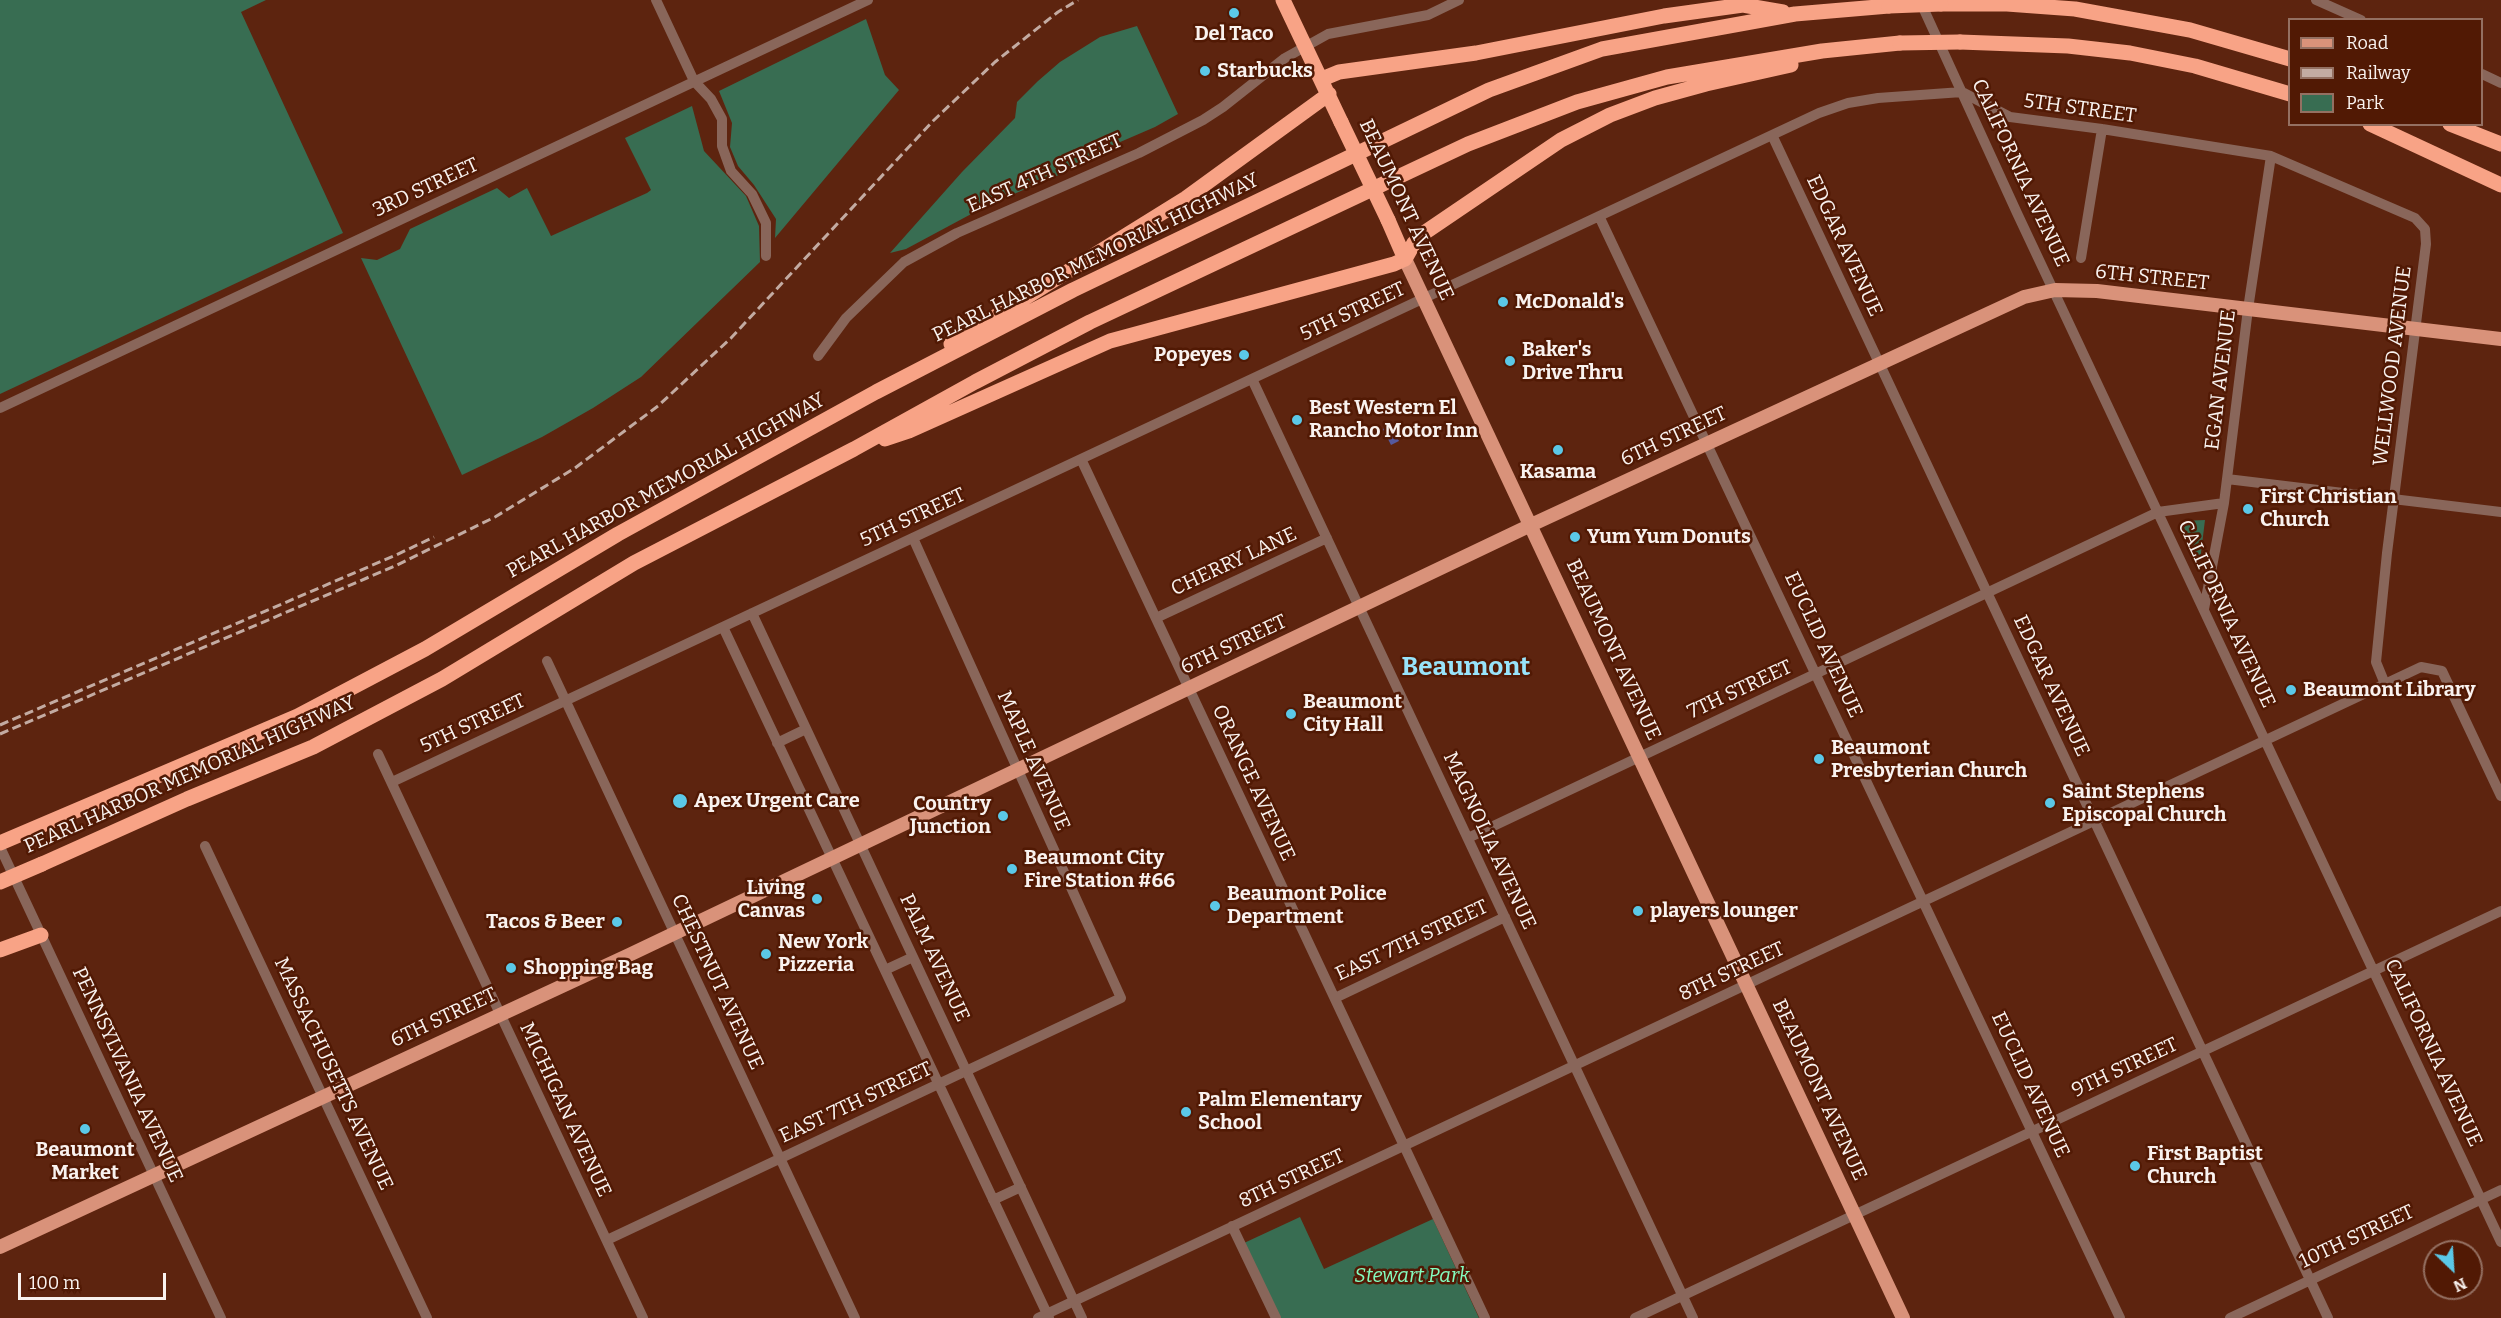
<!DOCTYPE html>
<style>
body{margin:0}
#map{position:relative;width:2501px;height:1318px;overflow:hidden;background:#5d240f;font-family:Bitter,serif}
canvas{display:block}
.legend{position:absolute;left:2288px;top:18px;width:195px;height:108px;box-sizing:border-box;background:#511904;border:2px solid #947062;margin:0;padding:8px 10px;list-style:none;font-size:18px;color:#f9f2ef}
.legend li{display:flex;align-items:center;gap:12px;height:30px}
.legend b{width:30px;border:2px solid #947062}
.north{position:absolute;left:2423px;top:1240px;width:60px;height:60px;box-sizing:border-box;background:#511904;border:2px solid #947062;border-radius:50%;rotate:155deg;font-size:16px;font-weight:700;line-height:24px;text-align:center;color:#f9f2ef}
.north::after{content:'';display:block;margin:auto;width:21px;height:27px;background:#5bc8e7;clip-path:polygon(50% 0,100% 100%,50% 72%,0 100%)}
.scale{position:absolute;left:18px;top:1273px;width:148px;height:27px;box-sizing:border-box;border:3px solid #f9f2ef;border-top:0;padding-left:8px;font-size:18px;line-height:21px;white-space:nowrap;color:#f9f2ef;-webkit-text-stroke:4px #511904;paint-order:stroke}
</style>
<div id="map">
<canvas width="2501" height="1318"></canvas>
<ul class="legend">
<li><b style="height:8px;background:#d9927a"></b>Road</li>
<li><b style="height:8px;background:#c3aba2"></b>Railway</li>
<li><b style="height:16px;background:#386d52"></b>Park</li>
</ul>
<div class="north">N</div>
<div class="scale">100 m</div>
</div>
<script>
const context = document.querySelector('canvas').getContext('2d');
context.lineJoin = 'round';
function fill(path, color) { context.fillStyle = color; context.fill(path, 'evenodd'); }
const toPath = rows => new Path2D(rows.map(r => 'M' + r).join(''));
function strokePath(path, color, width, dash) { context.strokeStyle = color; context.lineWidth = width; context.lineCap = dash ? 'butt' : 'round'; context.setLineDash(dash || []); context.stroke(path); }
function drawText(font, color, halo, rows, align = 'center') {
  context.font = font + ' Bitter,serif'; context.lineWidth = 5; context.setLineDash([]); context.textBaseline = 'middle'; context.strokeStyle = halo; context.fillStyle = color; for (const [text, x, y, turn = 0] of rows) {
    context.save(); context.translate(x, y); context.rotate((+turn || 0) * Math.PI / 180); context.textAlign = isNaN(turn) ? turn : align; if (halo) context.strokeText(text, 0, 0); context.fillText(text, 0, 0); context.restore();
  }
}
const green = toPath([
 [0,0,266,0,241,12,343,233,0,394],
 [866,19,885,75,899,90,775,238,776,219,754,185,738,166,730,147,732,123,719,91],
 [1137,26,1178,114,1155,127,1104,149,1061,174,988,205,906,249,890,253,962,172,1015,118,1017,102,1038,81,1060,62,1100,37],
 [692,106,704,151,746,196,759,226,760,262,641,377,593,408,542,437,462,475,361,258,377,260,400,249,410,229,497,188,509,198,527,188,551,236,647,193,651,190,625,138],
 [2205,520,2200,561,2181,521],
 [1300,1217,1324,1269,1433,1219,1479,1318,1277,1318,1244,1243]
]);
const water = toPath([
 [1391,425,1399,441,1391,445,1383,429]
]);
const minor = toPath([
 [656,0,694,81,711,99,722,119,722,146,731,171,752,194,766,223,766,256],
 [2316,0,2361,20],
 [1920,1,2017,213,2501,1242],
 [2482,74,2501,83],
 [1772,135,2328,1318],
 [1599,216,2120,1318],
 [2081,258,2102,129],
 [818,356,846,318,904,262,957,233,1139,153,1203,120,1223,107,1285,58,1328,34,1428,15,1459,0],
 [1252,379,1693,1318],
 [0,408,868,0],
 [1081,459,1485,1318],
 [2227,479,2501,512],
 [2204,609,2224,503,2248,309,2271,156],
 [752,613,1082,1318],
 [1156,618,1327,538],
 [723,627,1049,1318],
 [547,661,855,1318],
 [777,743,806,729],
 [378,754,643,1318],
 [392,782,1819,113,1848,103,1878,98,1962,92,2010,117,2102,129,2271,156,2415,218,2425,229,2426,244,2387,553,2376,662,2385,684],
 [1468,838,2158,512,2224,503],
 [205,846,427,1318],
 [0,847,221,1318],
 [885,970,913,957],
 [1335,998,1505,917],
 [993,1200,1021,1187],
 [1232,1226,1276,1318],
 [607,1240,1121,998,913,538],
 [1038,1318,2421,667,2442,671,2501,796],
 [1635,1318,2501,911],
 [2230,1318,2501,1190]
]);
const major = toPath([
 [1405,259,1903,1318],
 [0,1247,629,955,1531,525,2024,297,2055,290,2097,291,2501,339]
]);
const highway = toPath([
 [1283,0,1341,122],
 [1941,4,2007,4,2075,9,2190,30,2290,59],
 [1960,42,2068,46,2130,53,2195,66,2290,94],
 [1322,79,1339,72,1476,53,1664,16,1743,5,1783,12],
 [2370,124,2501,185],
 [2450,124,2501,144],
 [1388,220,1405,259],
 [951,344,1186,198,1329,94],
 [885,439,909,431,1110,341,1394,264,1405,259,1414,243,1424,233,1561,140,1610,115,1655,98,1706,84,1791,65],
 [0,843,298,716,425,649,618,534,876,392,1073,290,1489,90,1602,49,1795,14,1889,6],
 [42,864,187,799,313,747,442,679,634,563,854,449,975,382,1090,322,1468,144,1577,102,1667,77,1822,51,1900,43],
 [0,950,41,935]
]);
const rail = toPath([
 [0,725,396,555,434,537],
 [0,734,395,566,495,517,575,468,658,406,731,338,933,121,995,62,1058,12,1078,0]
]);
const highwayBridge = toPath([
 [1889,6,1941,4],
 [1900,43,1960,42],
 [1341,122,1388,220],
 [0,882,42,864]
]);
const markers = [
 [1234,13,6,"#5bc8e7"],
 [1205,71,6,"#5bc8e7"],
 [1503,302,6,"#5bc8e7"],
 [1244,355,6,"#5bc8e7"],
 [1510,361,6,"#5bc8e7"],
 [1297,420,6,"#5bc8e7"],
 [1558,450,6,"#5bc8e7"],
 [2248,509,6,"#5bc8e7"],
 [1575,537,6,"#5bc8e7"],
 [2291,690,6,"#5bc8e7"],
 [1291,714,6,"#5bc8e7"],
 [1819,759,6,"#5bc8e7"],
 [680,801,8,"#5bc8e7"],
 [2050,803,6,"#5bc8e7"],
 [1003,816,6,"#5bc8e7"],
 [1012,869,6,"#5bc8e7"],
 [817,899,6,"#5bc8e7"],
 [1215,906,6,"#5bc8e7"],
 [1638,911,6,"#5bc8e7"],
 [617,922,6,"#5bc8e7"],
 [766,954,6,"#5bc8e7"],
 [511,968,6,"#5bc8e7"],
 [1186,1112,6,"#5bc8e7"],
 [85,1129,6,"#5bc8e7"],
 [2135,1166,6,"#5bc8e7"]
];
const poiNames = [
 ["Del Taco",1234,34,"center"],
 ["Starbucks",1217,71],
 ["McDonald's",1515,302],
 ["Baker's",1522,350],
 ["Drive Thru",1522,373],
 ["Popeyes",1232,355,"right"],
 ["Best Western El",1309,408],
 ["Rancho Motor Inn",1309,431],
 ["Kasama",1558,472,"center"],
 ["First Christian",2260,497],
 ["Church",2260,520],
 ["Yum Yum Donuts",1587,537],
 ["Beaumont Library",2303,690],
 ["Beaumont",1303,702],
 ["City Hall",1303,725],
 ["Beaumont",1831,748],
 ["Presbyterian Church",1831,771],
 ["Saint Stephens",2062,792],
 ["Episcopal Church",2062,815],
 ["Apex Urgent Care",694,801],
 ["Country",991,804,"right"],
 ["Junction",991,827,"right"],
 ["Beaumont City",1024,858],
 ["Fire Station #66",1024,881],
 ["Living",805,888,"right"],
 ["Canvas",805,911,"right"],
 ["Beaumont Police",1227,894],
 ["Department",1227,917],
 ["players lounger",1650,911],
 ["Tacos & Beer",605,922,"right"],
 ["New York",778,942],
 ["Pizzeria",778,965],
 ["Shopping Bag",523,968],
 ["Palm Elementary",1198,1100],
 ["School",1198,1123],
 ["Beaumont",85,1150,"center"],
 ["Market",85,1173,"center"],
 ["First Baptist",2147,1154],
 ["Church",2147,1177]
];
const streetNames = [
 ["5TH STREET",2080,109,8],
 ["CALIFORNIA AVENUE",2020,173,65],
 ["EAST 4TH STREET",1045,174,-24],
 ["3RD STREET",426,188,-25],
 ["BEAUMONT AVENUE",1406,210,65],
 ["EDGAR AVENUE",1844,246,65],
 ["PEARL HARBOR MEMORIAL HIGHWAY",1096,258,-26],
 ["6TH STREET",2152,278,6],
 ["5TH STREET",1353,312,-25],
 ["WELLWOOD AVENUE",2393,366,-83],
 ["EGAN AVENUE",2221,380,-83],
 ["6TH STREET",1674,437,-25],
 ["PEARL HARBOR MEMORIAL HIGHWAY",666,486,-29],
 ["5TH STREET",913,518,-25],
 ["CHERRY LANE",1234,562,-25],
 ["CALIFORNIA AVENUE",2226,614,65],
 ["6TH STREET",1234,645,-25],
 ["EUCLID AVENUE",1823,645,65],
 ["BEAUMONT AVENUE",1613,650,65],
 ["EDGAR AVENUE",2051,686,65],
 ["7TH STREET",1740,690,-25],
 ["5TH STREET",473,724,-25],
 ["MAPLE AVENUE",1033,761,66],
 ["PEARL HARBOR MEMORIAL HIGHWAY",190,775,-24],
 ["ORANGE AVENUE",1253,783,65],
 ["MAGNOLIA AVENUE",1489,841,65],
 ["EAST 7TH STREET",1412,941,-25],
 ["PALM AVENUE",934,958,65],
 ["8TH STREET",1732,972,-25],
 ["CHESTNUT AVENUE",717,982,65],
 ["6TH STREET",444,1018,-25],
 ["CALIFORNIA AVENUE",2433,1053,65],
 ["9TH STREET",2125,1068,-25],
 ["MASSACHUSETTS AVENUE",333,1074,65],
 ["PENNSYLVANIA AVENUE",127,1075,65],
 ["EUCLID AVENUE",2030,1085,65],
 ["BEAUMONT AVENUE",1819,1090,65],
 ["EAST 7TH STREET",856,1103,-25],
 ["MICHIGAN AVENUE",565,1110,65],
 ["8TH STREET",1292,1179,-25],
 ["10TH STREET",2357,1237,-25]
];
const parkNames = [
 ["Stewart Park",1412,1276]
];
const districtNames = [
 ["Beaumont",1466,668]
];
fill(green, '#386d52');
fill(water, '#55599e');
strokePath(minor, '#89665a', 10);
strokePath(major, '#d9927a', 14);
strokePath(highway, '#f8a386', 15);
strokePath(rail, '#c3aba2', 3, [9, 4.5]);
strokePath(highwayBridge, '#f8a386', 15);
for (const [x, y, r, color] of markers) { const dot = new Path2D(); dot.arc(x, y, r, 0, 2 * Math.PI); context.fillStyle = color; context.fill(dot); strokePath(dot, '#511904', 2); }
drawText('bold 20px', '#f9f2ef', '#511904', poiNames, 'left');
drawText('20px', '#f9f2ef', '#511904', streetNames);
drawText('italic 20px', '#84fcbf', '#511904', parkNames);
drawText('bold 26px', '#98e3fa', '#511904', districtNames);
</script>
